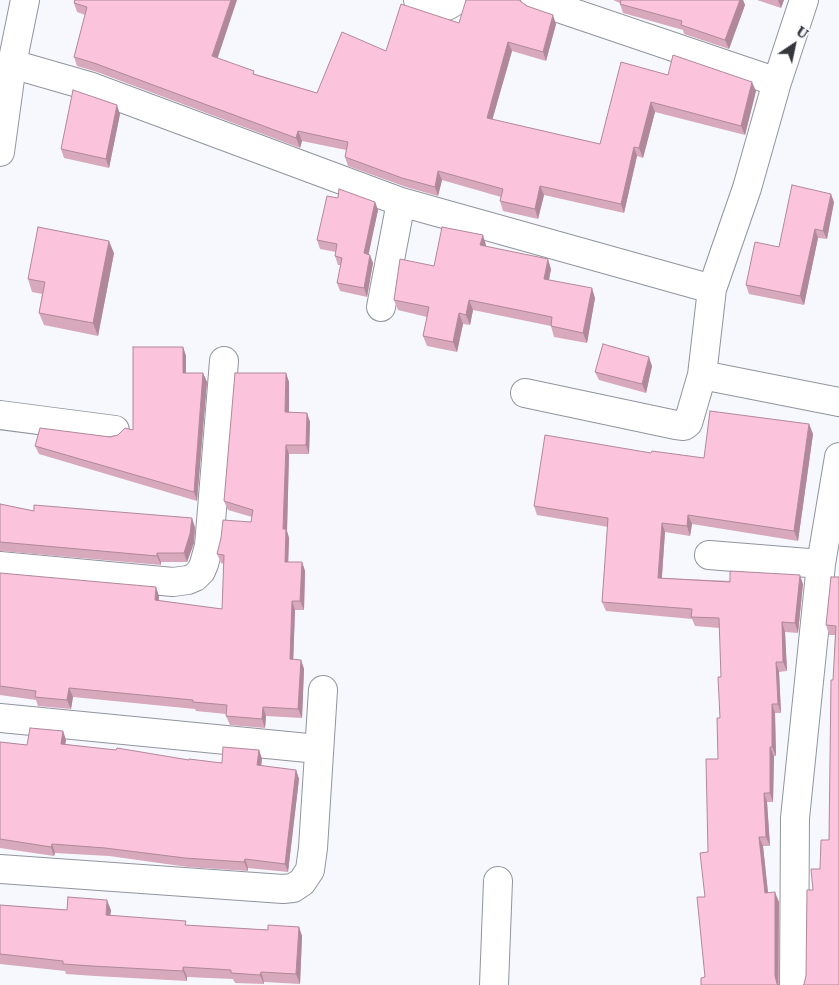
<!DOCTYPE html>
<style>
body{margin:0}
#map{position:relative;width:839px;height:985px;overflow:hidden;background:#f7f8fd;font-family:"Roboto Serif",serif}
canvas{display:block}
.north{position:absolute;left:769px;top:20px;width:50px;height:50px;-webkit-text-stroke:4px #f7f8fd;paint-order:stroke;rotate:34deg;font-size:14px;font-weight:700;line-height:20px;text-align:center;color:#36373c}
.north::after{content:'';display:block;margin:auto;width:18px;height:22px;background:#36373c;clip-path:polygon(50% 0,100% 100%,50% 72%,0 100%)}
</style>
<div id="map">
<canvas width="839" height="985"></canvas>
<div class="north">U</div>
</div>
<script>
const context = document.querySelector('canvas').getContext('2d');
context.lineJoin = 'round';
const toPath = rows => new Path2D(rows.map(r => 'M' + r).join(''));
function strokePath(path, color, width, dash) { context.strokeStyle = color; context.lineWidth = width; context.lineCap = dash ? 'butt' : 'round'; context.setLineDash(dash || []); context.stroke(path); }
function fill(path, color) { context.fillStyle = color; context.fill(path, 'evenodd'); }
const minor = toPath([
 [418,0,434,6,447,6,457,0],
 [535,0,777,82],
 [12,64,92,87,401,202,712,289],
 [381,307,401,202],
 [702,375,839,402],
 [525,393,676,425,684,426,688,423,702,375,712,289,747,188,777,82,804,0],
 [0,415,115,430],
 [709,555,821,564],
 [0,566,173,582,188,580,195,577,201,571,204,564,209,546,224,361],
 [0,718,318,749],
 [0,869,283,889,293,888,302,882,310,870,313,848,323,690],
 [494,985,498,881],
 [794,985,795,818,821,564,839,457]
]);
const tertiary = toPath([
 [0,152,12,64,25,0]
]);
const wall = toPath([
 [75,0,255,74,317,93,386,51,520,0,520,1,556,24,546,61,512,51,492,120,600,144,668,75,756,91,745,135,655,112,643,158,637,156,624,213,544,195,538,219,503,211,500,201,501,197,442,180,438,196,406,187,348,166,345,157,346,150,302,141,300,148,97,72,77,66,74,57,85,15,77,12,74,3],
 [613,0,743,0,745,5,729,49,684,34,683,30,623,13,620,4,620,3],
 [757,0,784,0,781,8],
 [120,114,109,168,64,158,61,149],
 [338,198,375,202,378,210,368,254,373,263,367,297,340,291,337,283,341,265,338,265,335,256,336,252,320,249,317,240],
 [834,202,827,239,818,238,804,305,749,294,746,285,779,247],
 [486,245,486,246,551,269,549,280,595,298,587,343,554,337,551,326,473,310,470,325,463,324,457,352,427,346,423,336,427,317,398,310,394,300,434,266],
 [114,253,98,336,44,325,39,313,42,294,32,292,28,279],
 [183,347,186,356,186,373,203,373,207,382,197,501,39,454,35,446,118,435,133,430],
 [652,366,646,393,599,380,595,372],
 [286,373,289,382,289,412,307,413,310,422,309,454,289,454,287,531,289,538,288,562,302,562,305,571,304,610,295,610,293,660,301,660,304,669,302,718,266,716,265,728,230,725,226,716,226,714,196,711,195,709,73,697,71,709,38,706,36,700,0,695,0,573,159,596,159,601,222,609,224,564,221,563,217,554,251,522,252,517,228,510,224,501],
 [809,424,813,434,798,541,692,524,690,536,665,532,662,578,803,584,798,633,785,632,787,671,779,672,781,713,775,713,776,756,774,756,773,802,767,802,770,846,763,846,768,893,779,902,779,985,705,977,705,897,718,759,720,718,721,677,720,628,695,626,692,619,606,611,602,602,608,527,537,515,534,506,651,453,704,458],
 [0,504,34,511,195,527,194,543,187,562,161,562,161,565,0,551],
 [839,577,839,985,804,984,806,976,813,890,820,869,829,840,835,635,829,635,826,625],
 [63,731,66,740,65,744,189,760,222,763,259,750,262,759,261,766,296,770,299,779,288,872,248,868,248,871,188,867,109,856,55,853,54,856,0,848,0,742,27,745],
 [0,905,67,910,111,910,110,915,187,925,268,930,299,927,302,936,300,984,264,982,264,984,235,983,233,979,187,977,187,981,95,976,66,974,65,971,0,964]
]);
const shadedWall = toPath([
 [231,0,237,0,215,66,212,56],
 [740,0,743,0,745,5,729,49,725,40],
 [778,0,784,0,781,8],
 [553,15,556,24,546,61,543,52],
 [508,42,512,51,490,128,487,118],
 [752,82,756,91,745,135,741,126],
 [651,102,655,112,643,158,639,148],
 [117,105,120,114,109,168,106,159],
 [298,131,302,141,300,148,296,138],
 [634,147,637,156,624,213,621,204],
 [438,171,442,180,438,196,435,187],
 [540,186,544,195,538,219,535,209],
 [831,194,834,202,827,239,823,231],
 [375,202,378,210,367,262,364,253],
 [815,229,818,238,804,305,800,296],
 [483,235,486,245,484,256,480,245],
 [109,241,114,253,98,336,93,323],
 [370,255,373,263,367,297,364,288],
 [548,259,551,269,547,289,544,279],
 [592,288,595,298,587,343,583,333],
 [469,300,473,310,470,325,466,315],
 [459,313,463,324,457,352,453,342],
 [183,347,186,356,186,382,183,373],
 [649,357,652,366,646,393,642,384],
 [203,373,207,382,197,501,194,492],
 [286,373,289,382,289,421,285,412],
 [307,413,310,422,309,454,306,445],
 [809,424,813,434,798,541,794,531],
 [286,445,289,454,287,531,289,538,288,571,285,562,283,529],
 [688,515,692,524,690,536,687,526],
 [192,518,195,527,194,543,187,562,184,553],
 [662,523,665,532,661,587,658,578],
 [157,553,161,562,161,565,157,556],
 [302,562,305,571,304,610,300,601],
 [800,575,803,584,798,633,795,623],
 [156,587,159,596,158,609,155,600],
 [292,601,295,610,293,668,290,659],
 [782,622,785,632,787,671,783,662],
 [301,660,304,669,302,718,298,709],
 [776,662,779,672,781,713,778,704],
 [69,688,73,697,71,709,67,700],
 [772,704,775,713,776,756,772,747],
 [263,707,266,716,265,728,262,719],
 [63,731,66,740,64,753,61,744],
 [770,747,774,756,773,802,770,793],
 [259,750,262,759,260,774,257,765],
 [296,770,299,779,288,872,285,864],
 [764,793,767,802,770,846,766,837],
 [759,837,763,846,769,902,765,893],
 [52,844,55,853,54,856,51,847],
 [245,859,248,868,248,871,244,862],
 [775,892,779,902,778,985,775,976],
 [107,900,111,910,109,924,106,915],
 [299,927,302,936,300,984,296,974],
 [183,967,187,977,187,981,183,971],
 [261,972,264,982,264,984,260,975]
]);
const building = toPath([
 [75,0,231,0,212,56,254,71,253,74,317,93,342,32,386,51,401,4,459,23,466,0,520,0,520,1,527,6,553,15,543,52,508,42,487,118,600,144,621,62,668,75,673,55,752,82,741,126,651,102,639,148,634,147,621,204,540,186,535,209,500,201,503,189,438,171,435,187,402,178,345,157,348,142,298,131,296,138,94,63,74,57,87,7,74,3,75,0],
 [621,0,740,0,725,40,681,25,682,21,620,4,621,0],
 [73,90,117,105,106,159,61,149,73,90],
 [792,185,831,194,823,231,815,229,800,296,746,285,755,242,779,247,792,185],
 [339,189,375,202,364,253,370,255,364,288,337,283,342,258,335,256,337,244,317,240,327,196,338,198,339,189],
 [38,227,109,241,93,323,39,313,45,282,28,279,38,227],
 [442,227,483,235,480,245,548,259,544,279,592,288,583,333,551,326,552,317,469,300,466,315,459,313,453,342,423,336,429,307,394,300,400,259,434,266,442,227],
 [603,344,649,357,642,384,595,372,603,344],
 [133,347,183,347,183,373,203,373,194,492,35,446,40,428,110,437,118,435,125,428,133,430,133,347],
 [235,373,286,373,285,412,307,413,306,445,286,445,283,529,286,529,285,562,302,562,300,601,292,601,290,659,301,660,298,709,263,707,262,719,226,716,227,705,193,702,193,700,69,688,67,700,35,697,36,691,0,686,0,573,156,587,155,600,222,609,224,555,217,554,221,538,223,520,251,522,253,510,224,501,235,373],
 [710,411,809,424,794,531,688,515,687,526,662,523,658,578,730,582,730,571,800,575,795,623,782,622,783,662,776,662,778,704,772,704,772,747,770,747,770,793,764,793,766,837,759,837,765,893,775,892,775,976,777,984,779,985,701,985,701,978,705,977,697,897,705,897,700,853,708,852,706,759,718,759,717,718,720,718,718,677,721,677,719,618,691,617,692,609,602,602,608,518,534,506,545,435,651,453,652,451,704,458,710,411],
 [0,504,34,511,34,505,192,518,190,534,184,553,157,553,157,556,0,542,0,504],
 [831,577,839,577,839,985,803,985,804,984,806,976,807,890,813,890,811,869,820,869,821,840,829,840,831,680,833,680,836,626,826,625,831,577],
 [30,728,63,731,61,744,116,750,117,748,189,760,189,759,222,763,223,747,259,750,257,765,296,770,285,864,245,859,244,862,185,858,105,848,52,844,51,847,0,839,0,742,27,745,30,728],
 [68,897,107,900,106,915,186,921,185,925,268,930,268,925,299,927,296,974,261,972,260,975,231,973,231,970,183,967,183,971,92,966,63,964,63,961,0,954,0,905,67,910,68,897]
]);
strokePath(minor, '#91949f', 30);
strokePath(tertiary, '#91949f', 30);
strokePath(minor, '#fff', 28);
strokePath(tertiary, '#fff', 28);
fill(wall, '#d8a8bd');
fill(shadedWall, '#b0889a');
fill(building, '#fbc3dc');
strokePath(building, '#b0889a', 1);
</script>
